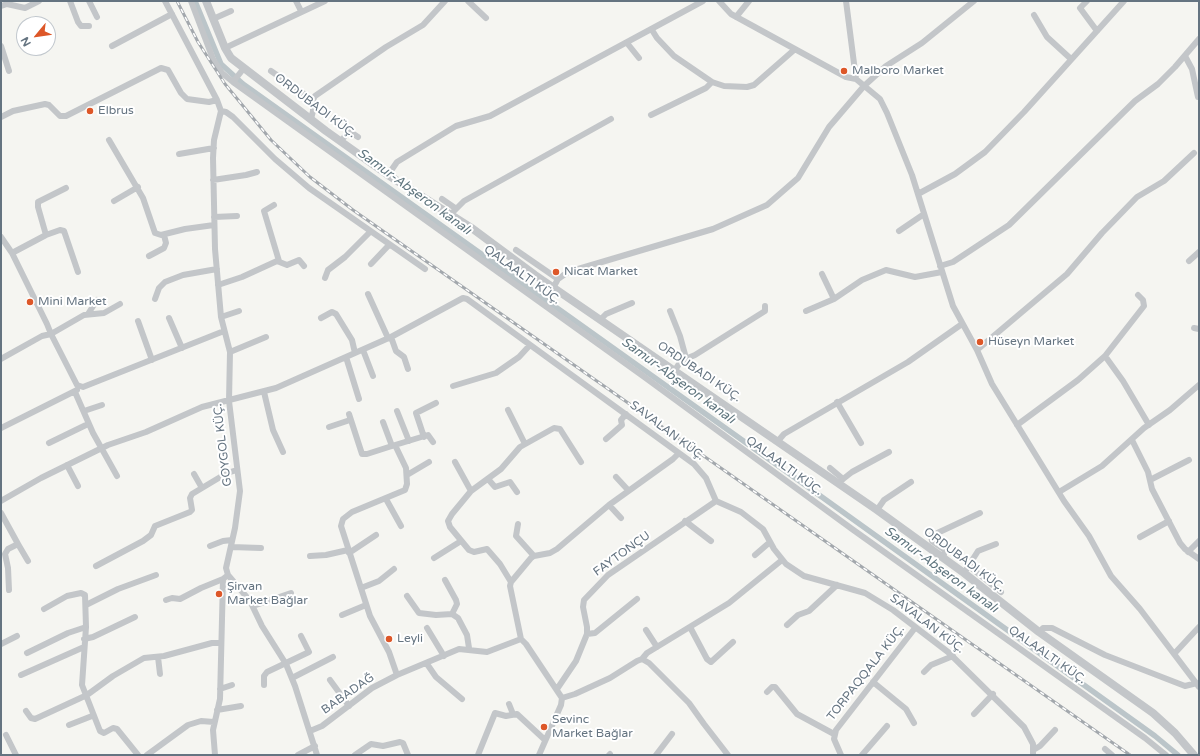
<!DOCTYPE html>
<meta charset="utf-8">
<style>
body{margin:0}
#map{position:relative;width:1200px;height:756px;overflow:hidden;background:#f5f5f1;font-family:"Varela Round",sans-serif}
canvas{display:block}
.frame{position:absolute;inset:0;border:2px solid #657481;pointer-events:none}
.north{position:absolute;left:16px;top:16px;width:40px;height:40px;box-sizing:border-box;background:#fff;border:1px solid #c1c7cd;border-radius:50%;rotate:241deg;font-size:11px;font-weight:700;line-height:16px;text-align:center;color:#657481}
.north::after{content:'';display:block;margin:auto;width:14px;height:18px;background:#dd5728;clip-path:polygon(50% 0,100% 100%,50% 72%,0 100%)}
</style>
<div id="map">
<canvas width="1200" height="756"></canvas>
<div class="frame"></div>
<div class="north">N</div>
</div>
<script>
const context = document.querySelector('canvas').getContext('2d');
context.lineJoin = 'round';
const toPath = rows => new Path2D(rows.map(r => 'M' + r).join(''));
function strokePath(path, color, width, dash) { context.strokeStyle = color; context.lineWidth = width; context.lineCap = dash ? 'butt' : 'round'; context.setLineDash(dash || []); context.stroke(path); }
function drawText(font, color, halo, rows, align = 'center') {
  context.font = font + ' "Varela Round",sans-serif'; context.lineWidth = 4; context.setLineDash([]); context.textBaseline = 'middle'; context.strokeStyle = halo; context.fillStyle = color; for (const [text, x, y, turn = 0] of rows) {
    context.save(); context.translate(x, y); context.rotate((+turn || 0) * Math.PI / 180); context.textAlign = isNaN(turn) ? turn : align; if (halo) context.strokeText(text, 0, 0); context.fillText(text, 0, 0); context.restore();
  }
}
const canal = toPath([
 [195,1,221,64,243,84,801,482,1155,736,1178,755]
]);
const minor = toPath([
 [70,1,78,22,81,26,89,26],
 [89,1,97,17],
 [165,1,217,100,221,111,214,140,213,158,215,249,221,317,230,352,229,401,240,491,235,528,226,568,228,575,250,601,262,626,286,664,295,686,317,755],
 [191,1,213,59,222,73,233,82,643,376,852,529,1145,738,1166,755],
 [296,1,301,11],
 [468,1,486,18],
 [719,1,731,14,846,77,856,79],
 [846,1,856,79,880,99,887,113,912,175,953,306,977,350,992,384,1064,501,1089,536,1111,576,1140,609,1199,687],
 [1087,1,1080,8,1097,31],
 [1,6,7,4,25,8,39,1],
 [1034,15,1047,37,1071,59],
 [736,17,749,1],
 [213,19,231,11],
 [652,30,657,38,674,56,712,82,724,86,747,87,754,85,794,50],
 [627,43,639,58],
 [1,46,9,71],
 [112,46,172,14],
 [225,48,325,1],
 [1185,56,1192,69,1198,97],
 [271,71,313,100],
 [233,82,244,68],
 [221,111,226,112,233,117,275,159,309,188,425,269],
 [651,115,706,88,712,82],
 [1,117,13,111,45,104,49,105,60,116,66,116,161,68,168,70,181,93,187,99,209,102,217,100],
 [311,119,313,111,313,100,315,96,386,47,423,25,445,1],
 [109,140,143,198,155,233,161,235,185,229,214,225],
 [341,141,349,131,358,137],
 [179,154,214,148],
 [388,175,397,162,456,126,490,116,703,1],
 [213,180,246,175,257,172],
 [918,194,955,174,985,152,1024,112,1124,1],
 [442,199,455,208],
 [114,201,138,187],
 [274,205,264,211,279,261],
 [451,214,464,201,611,119],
 [214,217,237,216],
 [899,231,924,214],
 [46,235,60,230,64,231,78,272],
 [1,237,12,253,47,324,51,334,84,315,104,313,120,304],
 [516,250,558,279],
 [12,253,46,235,38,207,38,202,66,188],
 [149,256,164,248,166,243,164,235],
 [1189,261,1199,252],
 [371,264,389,245],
 [940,266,953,262,1009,225,1135,101,1158,84,1175,67,1199,39],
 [822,274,834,299],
 [325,278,328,270,345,257,370,232],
 [218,285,242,277,277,261,287,265,299,260,304,266],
 [553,288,558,279,568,272,713,229,767,205,798,178,829,127,864,86,886,66,922,43,974,1],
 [368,294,388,338],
 [155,299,159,288,165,282,183,275,217,269],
 [670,311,680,336,686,358],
 [806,311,834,299,862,280,886,270,915,277,942,272],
 [88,314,97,300],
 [221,317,239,311],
 [169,318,182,348],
 [321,318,332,312,336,314,352,340,355,353],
 [600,320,606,314,632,303],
 [138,321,152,360],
 [1194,328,1199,329],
 [391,337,396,351,404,357,408,369],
 [363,350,373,376],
 [977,350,1067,274,1102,233,1137,197,1164,181,1194,153],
 [230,352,266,337],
 [1105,356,1123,381,1149,425],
 [346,357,359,399],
 [1,359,42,336,51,334,77,385,83,387,224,331],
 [675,370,681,361,695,355,765,311,765,306],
 [453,386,496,373,519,357,530,345],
 [75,392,93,433,117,476],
 [264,392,273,430,283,452],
 [837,402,861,443],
 [508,410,525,444],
 [84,411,102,405],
 [397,411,409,441],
 [349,414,362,454,367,454,395,445],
 [383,422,392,446],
 [1017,425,1078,380,1105,356,1144,306,1143,300,1138,295],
 [329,427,350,420],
 [1,428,77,390],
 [424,437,416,413,436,403],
 [606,439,622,425,621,420,626,414],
 [1132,440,1148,472,1152,489,1180,543,1185,549,1199,559],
 [778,441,784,434,908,362,962,324],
 [49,443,88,424],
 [455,462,471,491],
 [67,465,78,486],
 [830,468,843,479],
 [194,474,202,488],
 [407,475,429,462],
 [616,477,628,490],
 [488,479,495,487,510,482,517,492],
 [1150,480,1189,460],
 [838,483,852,472,889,452],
 [1059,492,1102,466,1144,428,1170,410,1199,385],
 [386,499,401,526],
 [1,501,41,478,108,445,146,432,202,407,276,388,391,337,463,298,467,299,694,464,706,478,716,501,741,512,763,529,774,549,786,564,804,576,865,593,893,610,948,652,1024,727,1033,744,1033,755],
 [609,505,621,518],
 [877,510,884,500,911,482],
 [1,513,18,544,8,549,5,554,8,568,9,590],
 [685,521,711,541],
 [518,524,516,536,534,556],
 [1140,537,1169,521],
 [18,544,28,561],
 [210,546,223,541,232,540],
 [231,547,261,548],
 [1188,552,1199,541],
 [349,553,376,535],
 [755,555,770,542],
 [310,556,326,555,348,550],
 [434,558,461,541],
 [943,558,945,550,932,541,931,536,980,513],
 [96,566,143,541,151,535,155,526,190,512,192,510,190,498,192,494,227,473,237,470],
 [969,566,1001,592],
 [964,573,978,551,996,544],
 [445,580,456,600,457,604,452,614],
 [511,582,500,564,487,549,474,552,469,550,450,527,448,521,452,514,471,491,501,469,520,447,554,428,560,429,581,462],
 [361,588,379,581,394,569],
 [407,596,419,613,436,615,452,614,458,618,467,635,469,648],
 [166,600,172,598,180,599,201,588,223,579],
 [86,605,118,589,156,575],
 [253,606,291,593],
 [44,609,67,596,81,593,85,595,86,627,82,685,100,731,104,733,113,728,117,729,138,755],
 [342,615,366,605],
 [787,625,798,615,809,611,837,585],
 [690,627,707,659,711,662,733,642],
 [427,628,444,656],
 [646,630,657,647],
 [1039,632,1043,628,1052,628,1105,655,1185,686,1197,683],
 [587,634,595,633,637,599],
 [84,639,93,637,135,617],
 [521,639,510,586,511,582,531,558,534,556,550,553,557,549,609,505,673,459,679,453],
 [1,644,17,636],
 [27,653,68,633,86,627],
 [1174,654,1199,627],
 [158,657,160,674],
 [642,659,647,653,729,603,782,560],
 [427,664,436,677,462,699],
 [924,672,931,665,953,656],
 [21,675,84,647],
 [397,675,389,652,370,616,341,526,343,519,352,512,405,490,407,484,406,468,395,445,428,435,433,442],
 [292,678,333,657],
 [330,680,349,706],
 [873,682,906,709,914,723],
 [264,685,264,676,267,672,309,652,301,636],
 [220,689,232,685],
 [557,689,576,661,587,634,587,627,583,607,584,600,608,575,716,501],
 [767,692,772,687,775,687,797,714,834,734],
 [562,698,575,694,610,678,637,661,642,659,649,663,689,703,704,724,728,755],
 [509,704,513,714],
 [217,710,241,706],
 [26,711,31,718,35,719,87,695,113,676,144,658,164,656,212,643,221,643],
 [974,714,993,694],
 [69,725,92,716],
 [310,731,322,726,372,688,397,675,459,649,487,652,521,639,526,644,562,698,561,705,539,755],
 [6,735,16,755],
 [1035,749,1040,746,1055,730],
 [1105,749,1112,755],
 [147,755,188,725,201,721,214,722],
 [215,755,213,730,220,699,223,579,228,575],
 [298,755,315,746],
 [355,755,371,744,383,746,400,742,403,743,408,755],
 [478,755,495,713,506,716,517,714,545,740],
 [609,755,610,754],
 [656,755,672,734],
 [841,755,834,739,836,730,915,628],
 [862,755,887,726]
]);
const tertiary = toPath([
 [206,1,225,48,231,58,244,68,326,131,388,175,473,229,535,275,877,510,964,573,1039,632,1153,713,1175,733,1194,755]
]);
const rail = toPath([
 [177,1,198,42,225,84,271,140,310,177,353,210,1130,755]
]);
const markers = [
 [844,71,4,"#dd5728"],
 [90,111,4,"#dd5728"],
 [556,272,4,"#dd5728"],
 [30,302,4,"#dd5728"],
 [980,342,4,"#dd5728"],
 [219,594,4,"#dd5728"],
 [389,639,4,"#dd5728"],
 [544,727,4,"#dd5728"]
];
const poiNames = [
 ["Malboro Market",852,71],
 ["Elbrus",98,111],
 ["Nicat Market",564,272],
 ["Mini Market",38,302],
 ["Hüseyn Market",988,342],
 ["Şirvan",227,587],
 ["Market Bağlar",227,601],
 ["Leyli",397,639],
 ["Sevinc",552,720],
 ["Market Bağlar",552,734]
];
const streetNames = [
 ["ORDUBADI KÜÇ.",315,106,37],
 ["QALAALTI KÜÇ.",522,275,36],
 ["ORDUBADI KÜÇ.",699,372,34],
 ["SAVALAN KÜÇ.",667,431,37],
 ["GOYGOL KÜÇ.",223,445,-97],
 ["QALAALTI KÜÇ.",784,466,36],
 ["FAYTONÇU",622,554,-36],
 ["ORDUBADI KÜÇ.",964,560,37],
 ["SAVALAN KÜÇ.",927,624,37],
 ["QALAALTI KÜÇ.",1047,655,35],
 ["TORPAQQALA KÜÇ.",866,673,-52],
 ["BABADAĞ",348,694,-35]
];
const waterNames = [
 ["Samur-Abşeron kanalı",414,192,36],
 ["Samur-Abşeron kanalı",678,381,36],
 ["Samur-Abşeron kanalı",941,570,36]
];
strokePath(canal, '#bbc5c9', 5.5);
strokePath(minor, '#c3c6c9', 6);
strokePath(tertiary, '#c3c6c9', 8);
strokePath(rail, '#a3a8ad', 3);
strokePath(rail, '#fff', 1.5, [4.5]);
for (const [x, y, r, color] of markers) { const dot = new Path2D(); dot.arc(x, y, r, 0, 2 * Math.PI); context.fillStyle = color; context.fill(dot); strokePath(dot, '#fff', 1.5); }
drawText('12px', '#657481', '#fff', poiNames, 'left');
drawText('12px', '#657481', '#fff', streetNames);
drawText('italic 13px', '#60767f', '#fff', waterNames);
</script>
